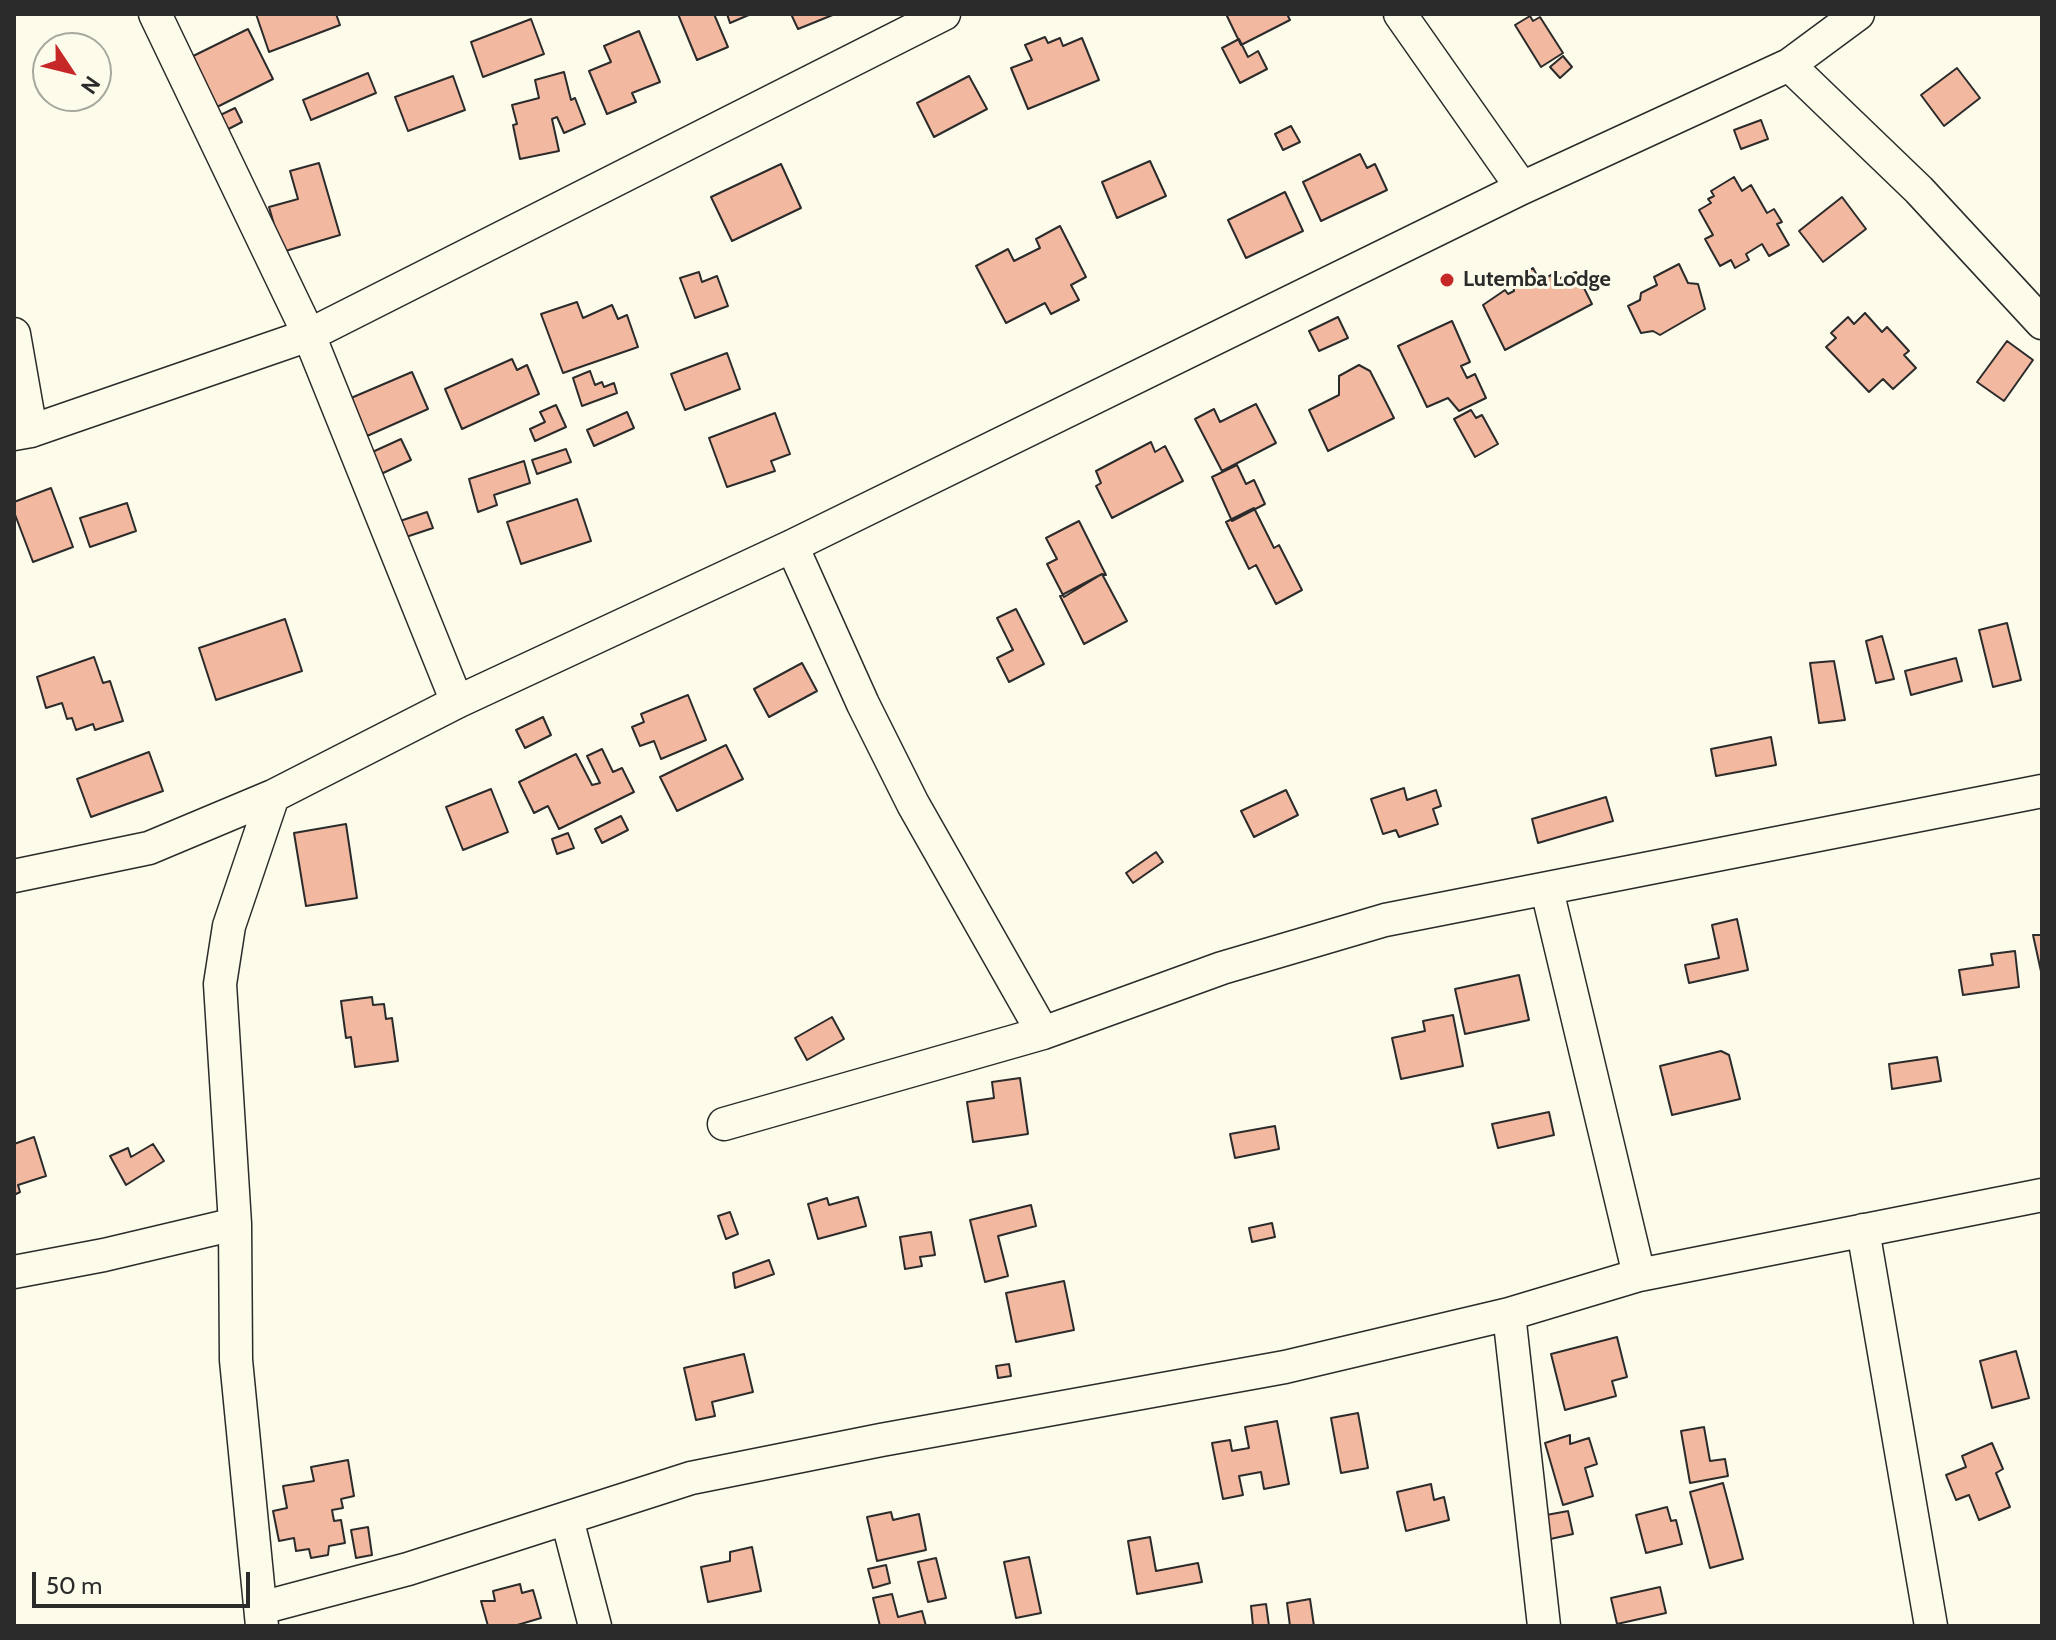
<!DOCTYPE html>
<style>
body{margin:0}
#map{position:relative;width:2056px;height:1640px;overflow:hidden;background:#fdfbea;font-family:Cabin,sans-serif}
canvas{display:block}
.frame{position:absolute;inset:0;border:16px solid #2b2b2b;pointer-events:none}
.north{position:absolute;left:32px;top:32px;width:80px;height:80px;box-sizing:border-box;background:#fdfbea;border:2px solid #a9a89e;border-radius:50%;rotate:125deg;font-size:22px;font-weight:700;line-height:32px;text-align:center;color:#2b2b2b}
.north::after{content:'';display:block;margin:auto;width:28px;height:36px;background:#c62828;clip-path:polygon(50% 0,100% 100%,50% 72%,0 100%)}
.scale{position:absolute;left:32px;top:1572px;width:218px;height:36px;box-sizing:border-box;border:4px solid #2b2b2b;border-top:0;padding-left:10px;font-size:24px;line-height:28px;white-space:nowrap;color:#2b2b2b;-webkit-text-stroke:6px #fdfbea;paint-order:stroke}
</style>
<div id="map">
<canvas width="2056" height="1640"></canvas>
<div class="frame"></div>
<div class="north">N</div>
<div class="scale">50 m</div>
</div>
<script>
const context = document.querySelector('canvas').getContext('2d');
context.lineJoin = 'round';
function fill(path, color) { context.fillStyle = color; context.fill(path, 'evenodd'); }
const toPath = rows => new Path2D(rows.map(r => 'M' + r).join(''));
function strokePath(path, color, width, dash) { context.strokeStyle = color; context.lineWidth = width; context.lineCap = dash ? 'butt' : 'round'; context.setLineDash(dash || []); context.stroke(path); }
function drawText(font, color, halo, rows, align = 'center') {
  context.font = font + ' Cabin,sans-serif'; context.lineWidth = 6; context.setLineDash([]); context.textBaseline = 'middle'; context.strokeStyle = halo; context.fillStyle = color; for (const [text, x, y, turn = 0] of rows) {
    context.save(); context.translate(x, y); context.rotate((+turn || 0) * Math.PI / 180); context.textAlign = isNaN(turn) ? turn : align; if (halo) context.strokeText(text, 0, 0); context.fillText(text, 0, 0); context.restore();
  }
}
const building = toPath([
 [256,14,336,14,340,25,269,52,256,14],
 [678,14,714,14,728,47,697,60,678,14],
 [727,14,751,14,730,23,727,14],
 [791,14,835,14,798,29,791,14],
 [1226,14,1287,14,1290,20,1241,45,1226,14],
 [1530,16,1533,21,1540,17,1563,53,1541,67,1515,25,1530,16],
 [531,19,544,54,483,77,471,42,531,19],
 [248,29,273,79,205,113,181,62,248,29],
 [639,31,660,82,632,93,636,102,607,114,589,71,611,62,604,46,639,31],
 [1045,37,1048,43,1060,38,1063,46,1082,38,1099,80,1028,109,1011,68,1032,60,1025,45,1045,37],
 [1239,39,1248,57,1258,51,1267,69,1240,83,1222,48,1239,39],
 [1563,56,1572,67,1560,78,1550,67,1563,56],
 [1957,68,1980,98,1944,126,1921,95,1957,68],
 [564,72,571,100,575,98,585,124,564,133,557,117,552,119,559,151,520,159,513,125,517,124,512,105,539,98,535,80,564,72],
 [368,73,376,93,311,120,303,100,368,73],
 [453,76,465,110,408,131,395,97,453,76],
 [969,76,987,109,934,137,917,103,969,76],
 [235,108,242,122,219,134,212,119,235,108],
 [1761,120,1768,139,1741,149,1734,130,1761,120],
 [1291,126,1300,142,1283,150,1275,134,1291,126],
 [1360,154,1367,168,1375,164,1387,190,1321,221,1303,182,1360,154],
 [1150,161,1166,196,1117,218,1102,182,1150,161],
 [319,163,340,235,282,252,269,207,298,199,290,171,319,163],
 [781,164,801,208,732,241,711,197,781,164],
 [1734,177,1742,191,1751,185,1767,213,1774,209,1782,222,1777,224,1789,245,1769,256,1762,244,1746,254,1749,260,1735,268,1731,260,1720,266,1705,239,1713,235,1699,210,1711,203,1708,199,1714,196,1711,191,1734,177],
 [1285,192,1303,231,1246,258,1228,220,1285,192],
 [1842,197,1866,229,1823,262,1799,231,1842,197],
 [1060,226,1086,277,1071,285,1079,300,1051,314,1045,303,1006,323,976,266,1008,249,1014,261,1040,248,1036,239,1060,226],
 [1679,264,1688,283,1698,284,1705,309,1660,335,1653,331,1641,333,1628,306,1640,300,1641,293,1657,285,1654,277,1679,264],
 [1533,268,1540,281,1555,273,1558,279,1576,272,1592,304,1505,350,1483,305,1505,290,1508,294,1514,291,1513,280,1533,268],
 [699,272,702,282,717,276,728,306,695,318,680,278,699,272],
 [577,302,583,318,612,305,618,319,627,315,638,347,563,373,541,314,577,302],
 [1865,313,1882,332,1887,327,1909,351,1904,355,1916,368,1893,389,1883,379,1869,392,1826,347,1836,338,1831,333,1848,317,1854,324,1865,313],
 [1338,317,1348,338,1319,351,1309,331,1338,317],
 [1452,321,1470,362,1461,366,1467,378,1475,374,1486,398,1459,411,1448,398,1427,407,1398,346,1452,321],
 [2007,341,2033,360,2004,401,1977,382,2007,341],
 [727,353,740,389,685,410,671,374,727,353],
 [512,359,517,370,527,365,539,394,462,429,445,389,512,359],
 [1359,365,1370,371,1394,418,1328,451,1309,410,1339,395,1339,376,1359,365],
 [590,371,595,385,602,382,604,387,614,383,617,393,582,406,573,378,590,371],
 [412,372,428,409,367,436,351,398,412,372],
 [1256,404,1276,443,1222,471,1195,419,1214,409,1220,422,1256,404],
 [556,405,566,427,535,441,530,429,545,422,540,412,556,405],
 [1471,410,1476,418,1482,415,1498,444,1475,457,1454,419,1471,410],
 [627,412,634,428,594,446,587,430,627,412],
 [775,413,790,454,771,461,775,471,727,487,709,438,775,413],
 [401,439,411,460,366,481,357,459,401,439],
 [1151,442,1155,452,1165,446,1183,481,1112,518,1096,486,1101,483,1096,471,1151,442],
 [566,449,571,462,537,474,532,460,566,449],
 [524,461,530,483,494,495,497,505,478,512,469,479,524,461],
 [1237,465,1246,484,1254,480,1265,504,1232,521,1212,477,1237,465],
 [51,488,73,547,33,562,14,512,14,502,51,488],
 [577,499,591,541,521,564,507,522,577,499],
 [127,503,136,531,90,547,80,518,127,503],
 [1254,508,1274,548,1279,545,1302,590,1276,604,1256,565,1249,569,1226,522,1254,508],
 [427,512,433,528,397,540,391,524,427,512],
 [1079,521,1106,575,1102,574,1064,597,1047,564,1057,559,1046,538,1079,521],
 [1102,574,1127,621,1084,644,1060,596,1102,574],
 [1016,609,1044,664,1009,682,997,658,1013,650,997,618,1016,609],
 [285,619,302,671,216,700,199,648,285,619],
 [2007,623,2021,680,1993,687,1979,630,2007,623],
 [1882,636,1894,679,1876,683,1866,641,1882,636],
 [94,657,103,683,110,681,123,721,95,730,93,724,76,730,72,718,67,719,62,703,46,708,37,677,94,657],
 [1956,658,1962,681,1911,695,1905,671,1956,658],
 [1834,661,1845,720,1819,723,1810,663,1834,661],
 [802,663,817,691,769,717,754,689,802,663],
 [688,695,706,740,661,759,654,741,640,746,632,727,644,722,641,714,688,695],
 [543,717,551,735,525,748,516,730,543,717],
 [1771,737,1776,765,1716,776,1711,749,1771,737],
 [726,745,743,779,677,811,660,777,726,745],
 [602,749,613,772,622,768,634,792,559,829,548,806,534,813,519,782,576,754,592,785,600,783,587,756,602,749],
 [149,752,163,791,91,817,77,779,149,752],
 [1404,788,1407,800,1436,790,1441,806,1433,809,1438,824,1399,837,1396,830,1383,834,1371,799,1404,788],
 [491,789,508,832,463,850,446,807,491,789],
 [1286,790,1298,815,1254,837,1241,811,1286,790],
 [1606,797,1613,821,1538,843,1532,819,1606,797],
 [621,816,628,830,602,843,595,829,621,816],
 [346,824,357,898,306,906,294,833,346,824],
 [568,833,574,848,557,854,552,839,568,833],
 [1156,852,1163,862,1133,883,1126,873,1156,852],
 [1737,919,1748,970,1689,983,1685,965,1719,958,1712,925,1737,919],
 [2033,935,2042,935,2042,976,2033,935],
 [2015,951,2019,987,1963,995,1959,970,1993,965,1991,954,2015,951],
 [1519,975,1529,1020,1465,1034,1455,989,1519,975],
 [372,997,373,1005,384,1004,386,1019,392,1018,398,1061,355,1067,351,1037,346,1038,341,1001,372,997],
 [1453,1015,1463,1066,1401,1079,1392,1038,1425,1031,1423,1021,1453,1015],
 [832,1017,844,1039,807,1060,795,1038,832,1017],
 [1721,1051,1729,1055,1740,1099,1672,1115,1660,1066,1721,1051],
 [1937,1057,1941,1081,1892,1089,1889,1064,1937,1057],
 [1020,1078,1028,1134,973,1142,967,1102,994,1098,992,1082,1020,1078],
 [1549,1112,1554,1135,1498,1148,1492,1124,1549,1112],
 [1275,1126,1279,1149,1235,1158,1230,1134,1275,1126],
 [34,1137,46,1176,18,1185,20,1192,14,1195,14,1144,34,1137],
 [153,1144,164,1161,126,1185,110,1156,128,1148,131,1157,153,1144],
 [858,1197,866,1226,818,1239,808,1204,827,1198,829,1205,858,1197],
 [1031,1205,1036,1226,998,1236,1008,1276,985,1282,970,1220,1031,1205],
 [730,1212,738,1234,726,1239,718,1216,730,1212],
 [1272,1223,1275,1237,1252,1242,1249,1228,1272,1223],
 [931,1232,935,1255,920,1257,922,1266,905,1269,900,1237,931,1232],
 [769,1260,774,1274,735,1288,733,1273,769,1260],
 [1064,1281,1074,1330,1016,1342,1006,1293,1064,1281],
 [1617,1337,1627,1377,1612,1381,1616,1396,1565,1410,1551,1354,1617,1337],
 [2016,1351,2029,1398,1992,1408,1980,1361,2016,1351],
 [744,1354,753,1392,712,1402,715,1416,696,1420,684,1368,744,1354],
 [1009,1364,1011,1376,998,1378,996,1366,1009,1364],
 [1358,1413,1368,1468,1341,1473,1331,1418,1358,1413],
 [1277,1421,1289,1484,1264,1489,1261,1472,1239,1476,1243,1495,1223,1499,1212,1443,1230,1440,1232,1451,1249,1448,1245,1427,1277,1421],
 [1704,1427,1710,1461,1725,1459,1728,1476,1690,1483,1681,1431,1704,1427],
 [1570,1435,1570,1444,1589,1438,1597,1464,1585,1468,1593,1496,1563,1505,1545,1443,1570,1435],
 [1992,1443,2003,1469,1996,1473,2010,1507,1979,1520,1969,1495,1956,1500,1946,1475,1966,1467,1962,1456,1992,1443],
 [348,1460,354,1496,341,1499,343,1508,332,1510,334,1521,341,1520,345,1543,329,1546,328,1555,311,1558,309,1549,296,1551,294,1538,279,1541,273,1511,287,1508,283,1486,314,1481,311,1467,348,1460],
 [1723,1483,1743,1559,1710,1568,1690,1492,1723,1483],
 [1431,1484,1434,1500,1444,1497,1449,1520,1406,1531,1397,1492,1431,1484],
 [1667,1507,1671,1521,1676,1520,1682,1544,1646,1553,1636,1515,1667,1507],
 [1568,1511,1573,1534,1546,1540,1541,1516,1568,1511],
 [891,1512,893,1520,919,1514,926,1550,877,1561,867,1517,891,1512],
 [368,1527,372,1555,356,1558,351,1530,368,1527],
 [1150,1537,1156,1571,1198,1563,1202,1582,1137,1594,1128,1541,1150,1537],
 [752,1547,761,1591,708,1602,701,1567,730,1561,730,1552,752,1547],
 [1029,1557,1041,1613,1016,1618,1004,1562,1029,1557],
 [936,1558,946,1598,928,1602,918,1562,936,1558],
 [886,1565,890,1583,873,1588,868,1569,886,1565],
 [520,1584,522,1593,533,1590,541,1618,514,1626,488,1626,481,1601,495,1601,493,1591,520,1584],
 [1660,1587,1666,1613,1617,1624,1611,1598,1660,1587],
 [892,1594,898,1617,922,1611,926,1626,880,1626,873,1598,892,1594],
 [1310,1599,1314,1626,1290,1626,1287,1603,1310,1599],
 [1266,1604,1269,1626,1253,1626,1251,1606,1266,1604]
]);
const minor = toPath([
 [155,14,309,335,457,702],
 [1400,14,1522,188],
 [1789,65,1919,190,2042,323],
 [14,334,31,431],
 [14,434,31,431,309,335,944,14],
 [792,546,863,704,913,804,1043,1033],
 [14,876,149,848,273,796,457,702,792,546,1522,188,1789,65,1858,14],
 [1547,890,1639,1275],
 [724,1124,1043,1033,1222,968,1385,920,2042,791],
 [1863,1230,1931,1626],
 [14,1272,104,1255,235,1224],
 [1509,1314,1544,1626],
 [567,1519,595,1626],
 [261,1608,408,1569,691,1478,881,1440,1285,1367,1509,1314,1639,1275,2042,1195],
 [262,1626,236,1360,235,1224,220,984,229,926,273,796]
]);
const markers = [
 [1447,280,8,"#c62828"]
];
const poiNames = [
 ["Lutemba Lodge",1463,280]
];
fill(building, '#f2b8a0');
strokePath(building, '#2b2b2b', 2);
strokePath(minor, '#2b2b2b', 35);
strokePath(minor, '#fdfbea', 32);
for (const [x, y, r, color] of markers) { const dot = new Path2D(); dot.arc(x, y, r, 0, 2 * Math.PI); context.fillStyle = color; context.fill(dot); strokePath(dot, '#fdfbea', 3); }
drawText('bold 22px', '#2b2b2b', '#fdfbea', poiNames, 'left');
</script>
